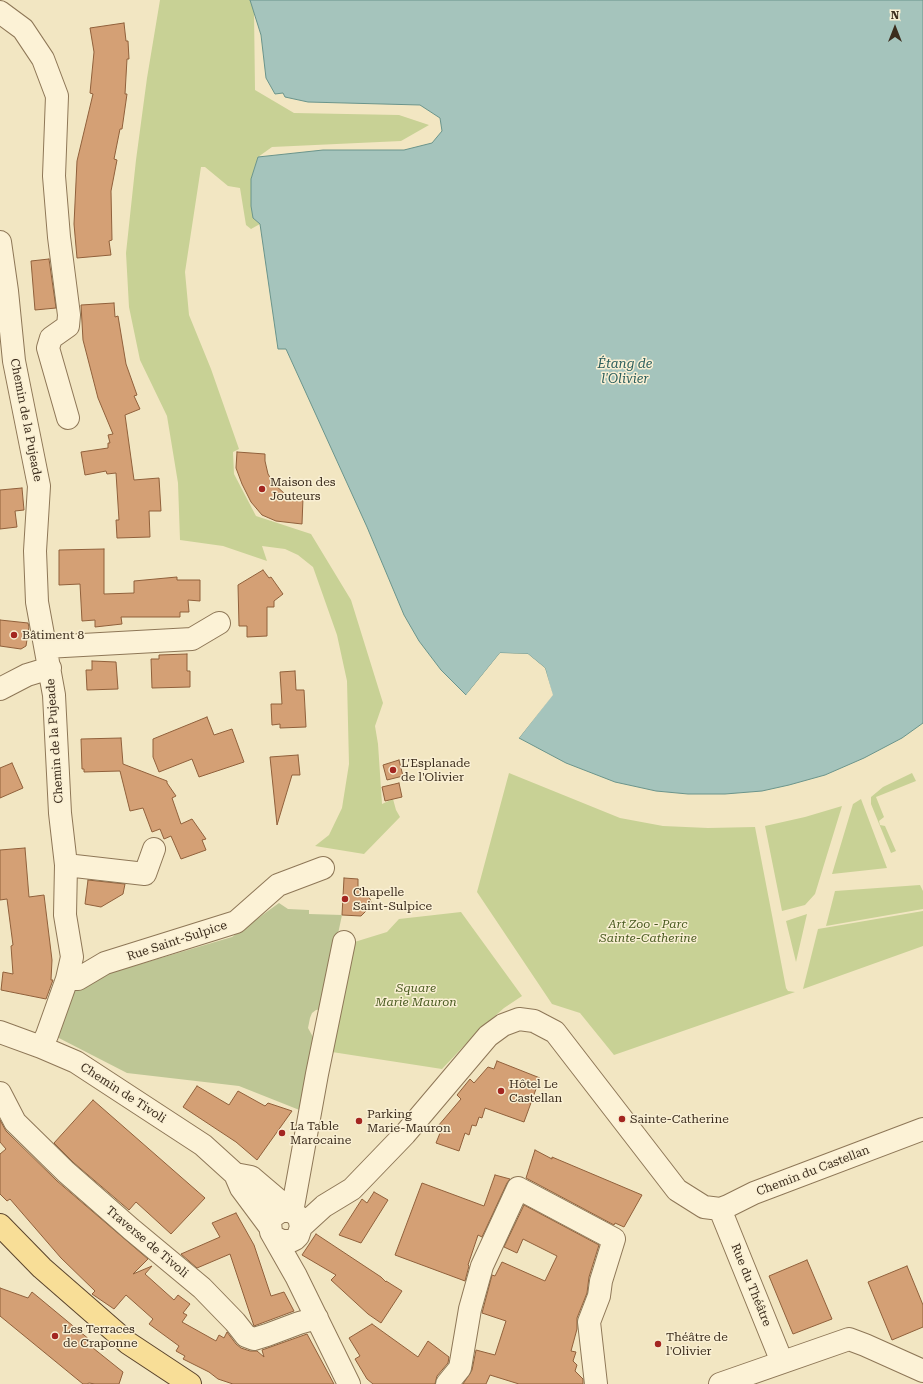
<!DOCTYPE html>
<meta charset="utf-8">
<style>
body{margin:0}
#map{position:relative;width:923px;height:1384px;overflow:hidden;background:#f2e6c2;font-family:"Roboto Serif",serif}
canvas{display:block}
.north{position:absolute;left:875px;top:8px;width:40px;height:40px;-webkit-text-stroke:3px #f9efd3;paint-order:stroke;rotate:0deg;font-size:11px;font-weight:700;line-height:16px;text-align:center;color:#3c2d1d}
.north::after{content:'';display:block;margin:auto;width:14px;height:18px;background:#3c2d1d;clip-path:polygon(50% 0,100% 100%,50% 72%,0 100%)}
</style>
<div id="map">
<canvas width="923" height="1384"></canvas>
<div class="north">N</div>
</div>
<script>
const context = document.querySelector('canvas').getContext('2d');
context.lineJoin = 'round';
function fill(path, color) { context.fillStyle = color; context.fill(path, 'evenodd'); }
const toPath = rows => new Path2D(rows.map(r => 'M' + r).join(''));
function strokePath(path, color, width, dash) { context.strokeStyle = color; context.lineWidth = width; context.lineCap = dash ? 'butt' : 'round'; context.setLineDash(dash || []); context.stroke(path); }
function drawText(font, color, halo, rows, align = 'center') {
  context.font = font + ' "Roboto Serif",serif'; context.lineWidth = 3; context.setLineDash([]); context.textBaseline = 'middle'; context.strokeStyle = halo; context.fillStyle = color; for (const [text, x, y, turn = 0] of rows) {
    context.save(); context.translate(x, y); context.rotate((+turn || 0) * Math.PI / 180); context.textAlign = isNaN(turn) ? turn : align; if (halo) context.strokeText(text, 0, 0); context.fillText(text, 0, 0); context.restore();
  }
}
const green = toPath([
 [160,0,250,0,254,11,255,90,294,113,399,115,429,125,401,141,272,147,258,157,251,179,251,206,253,218,260,224,251,229,246,225,240,188,228,186,205,167,201,167,185,272,189,315,211,369,239,449,233,452,234,474,256,516,311,534,351,600,383,703,375,726,378,744,382,804,393,799,396,810,400,817,364,854,315,846,329,835,342,808,349,764,347,681,337,635,313,567,298,555,285,549,262,546,267,561,223,546,180,540,178,483,167,416,140,360,129,307,126,253,136,160,147,78],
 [509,773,620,818,663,826,708,828,755,827,786,988,788,991,795,992,614,1055,580,1013,552,1004,477,892],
 [912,773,916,781,876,797,884,817,879,821,880,825,885,826,896,851,891,853,871,804,871,797,883,787],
 [861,799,887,868,832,874,853,804],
 [842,806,815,894,805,905,782,911,765,826,805,817],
 [920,885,923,891,923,909,826,926,835,891],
 [923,911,923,946,803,989,818,929],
 [461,912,522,996,504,1008,478,1031,442,1069,332,1052,348,944,387,932,399,919],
 [807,914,796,962,786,921]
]);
const cemetery = toPath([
 [279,903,288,909,309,910,309,914,342,915,322,1009,316,1010,312,1013,310,1018,308,1028,313,1037,316,1038,302,1111,239,1086,127,1073,55,1036,76,983,232,937]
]);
const water = toPath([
 [250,0,923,0,923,723,902,738,864,758,825,775,789,785,762,791,725,794,688,794,656,791,615,782,566,763,519,738,552,695,545,668,528,654,500,653,466,695,441,670,419,641,404,615,367,527,286,349,278,349,260,224,253,218,251,206,251,179,258,157,323,150,404,150,432,143,442,131,440,118,420,105,308,102,285,97,283,93,275,94,266,78,261,35,250,0]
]);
const pier = toPath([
 [500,653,528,654,545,668,553,695,519,738,517,736,550,695,544,669,528,656,501,655,467,697,466,695]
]);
const building = toPath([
 [124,23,126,41,128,41,129,59,127,59,125,94,127,94,122,129,120,129,114,159,117,160,111,191,112,240,109,241,111,255,77,258,74,224,77,161,93,94,90,93,94,52,90,28,124,23],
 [49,259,56,308,35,310,31,261,49,259],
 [114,303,115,317,118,316,126,364,137,395,134,396,140,409,125,415,134,480,159,478,161,511,149,511,150,537,117,538,116,520,119,520,116,473,107,474,106,471,85,475,81,452,108,448,108,443,110,443,108,435,113,434,98,398,83,340,81,305,114,303],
 [237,452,265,454,265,461,268,474,274,484,285,494,295,497,303,498,302,524,276,521,262,515,251,502,242,484,236,468,237,452],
 [22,488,24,510,15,511,17,527,0,529,0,490,22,488],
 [104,549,104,594,134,593,134,581,177,577,177,580,200,580,200,601,188,600,189,612,180,612,180,617,121,617,122,624,95,627,95,620,82,621,80,584,59,585,59,550,104,549],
 [263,570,269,578,271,577,283,594,274,601,274,607,267,607,267,636,247,637,247,626,239,626,238,585,263,570],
 [0,620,28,623,29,627,26,646,21,649,0,646,0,620],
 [187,654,187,671,190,671,190,687,152,688,151,659,159,659,159,655,187,654],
 [92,661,116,662,118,689,87,690,86,670,92,670,92,661],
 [295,671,296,690,304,690,306,727,280,728,280,724,272,725,271,704,282,704,280,672,295,671],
 [207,717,214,735,232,729,244,762,199,777,192,759,159,772,153,757,153,739,207,717],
 [121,738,123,764,167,781,167,783,176,796,172,798,181,824,192,819,206,839,202,840,206,850,181,859,171,836,164,839,160,829,152,832,143,808,130,811,120,771,84,772,84,769,82,769,81,739,121,738],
 [298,755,300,775,292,775,277,825,270,757,298,755],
 [399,760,403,776,387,780,383,765,399,760],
 [12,763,23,788,0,798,0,768,12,763],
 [399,783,402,797,385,801,382,787,399,783],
 [25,848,29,897,44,895,52,960,51,980,53,980,46,999,1,990,3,972,13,974,11,946,13,945,7,899,0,900,0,850,25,848],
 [344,878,358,879,358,890,362,890,370,899,371,902,370,907,361,916,342,915,344,878],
 [88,880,125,884,123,894,101,907,85,904,88,880],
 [497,1061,540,1078,524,1122,485,1108,482,1118,479,1117,476,1126,472,1125,469,1135,465,1133,459,1151,436,1143,442,1128,438,1126,461,1099,457,1095,470,1079,474,1083,488,1067,494,1069,497,1061],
 [197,1086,229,1105,238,1091,265,1106,268,1103,292,1111,257,1160,236,1142,183,1107,197,1086],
 [93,1100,205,1198,171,1234,136,1202,129,1210,74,1163,54,1143,93,1100],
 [0,1120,6,1131,57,1181,148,1259,133,1274,152,1266,145,1274,174,1300,178,1295,190,1304,183,1313,187,1315,182,1322,216,1341,219,1335,224,1338,227,1332,236,1344,241,1348,250,1351,257,1351,264,1357,262,1350,307,1334,334,1384,233,1384,218,1379,209,1372,183,1359,185,1356,176,1351,179,1346,149,1324,153,1319,126,1295,114,1309,92,1294,95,1291,61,1258,10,1199,7,1201,0,1194,0,1154,6,1149,0,1142,0,1120],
 [535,1150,552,1159,552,1157,642,1195,624,1227,615,1223,614,1225,526,1178,535,1150],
 [495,1175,510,1179,507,1183,482,1237,478,1235,468,1265,469,1266,465,1281,395,1255,422,1183,484,1206,495,1175],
 [374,1192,388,1200,361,1243,339,1235,362,1199,367,1203,374,1192],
 [524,1205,599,1245,589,1277,587,1293,577,1318,577,1329,571,1351,576,1352,573,1361,577,1365,575,1371,583,1379,583,1384,519,1384,490,1375,486,1384,463,1384,472,1370,476,1350,495,1355,506,1321,482,1313,492,1275,495,1276,502,1262,545,1281,557,1256,523,1239,517,1253,504,1247,524,1205],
 [236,1213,254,1245,271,1296,284,1292,294,1311,254,1326,230,1254,197,1268,181,1254,220,1237,212,1223,236,1213],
 [316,1234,381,1277,386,1282,386,1281,402,1291,381,1323,368,1314,331,1280,336,1275,302,1255,316,1234],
 [807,1260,832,1319,793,1334,769,1276,807,1260],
 [907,1266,923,1305,923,1327,892,1340,868,1282,907,1266],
 [0,1288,28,1298,32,1292,96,1345,93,1348,123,1372,119,1384,95,1384,89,1383,87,1384,83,1384,0,1316,0,1288],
 [372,1324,418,1357,428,1341,449,1357,448,1363,437,1376,435,1384,373,1384,367,1379,355,1359,360,1356,349,1338,372,1324]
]);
const minor = toPath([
 [0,12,23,29,43,59,57,96,54,176,59,237,69,315,68,326,51,338,48,348,68,418],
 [0,242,7,291,14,361,39,486,35,551,37,602,54,695,60,813,66,865,65,915,72,957,67,979,47,1035,41,1047],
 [46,647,192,639,219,623],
 [0,689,27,675,50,668],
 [66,865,145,874,154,849],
 [67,979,78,979,105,963,236,922,278,885,323,868],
 [0,1032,41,1047,76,1062,203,1145,235,1174,241,1188,270,1227],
 [0,1093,15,1122,66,1172,131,1229,202,1288,235,1322,246,1336,254,1339,267,1335,299,1323,317,1318],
 [235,1174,251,1177,291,1211],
 [720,1209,782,1362],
 [292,1212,317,1074,344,942],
 [301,1227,324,1206,352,1189,405,1134,488,1036,503,1025,519,1019,534,1021,555,1032,677,1190,704,1207,720,1209,728,1206,754,1193,923,1129],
 [274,1237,282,1241,291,1241,295,1239,298,1236,301,1227,299,1217,291,1211,281,1211,272,1217,270,1222,271,1232,296,1276,349,1384],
 [447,1384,460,1368,470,1309,482,1266,518,1188,614,1239,601,1281,599,1296,589,1322,596,1384],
 [720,1384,849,1339,865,1345,923,1371]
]);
const major = toPath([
 [0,1225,42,1268,128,1343,190,1384]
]);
const markers = [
 [262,489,4,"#a32621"],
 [14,635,4,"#a32621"],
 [393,770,4,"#a32621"],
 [345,899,4,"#a32621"],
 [501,1091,4,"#a32621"],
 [622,1119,4,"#a32621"],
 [359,1121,4,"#a32621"],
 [282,1133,4,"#a32621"],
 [55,1336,4,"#a32621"],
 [658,1344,4,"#a32621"]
];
const streetNames = [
 ["Chemin de la Pujeade",26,420,79],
 ["Chemin de la Pujeade",55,741,-94],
 ["Rue Saint-Sulpice",177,941,-18],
 ["Chemin de Tivoli",123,1093,33],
 ["Chemin du Castellan",813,1171,-21],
 ["Traverse de Tivoli",147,1242,40],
 ["Rue du Théâtre",751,1285,68]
];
const poiNames = [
 ["Maison des",270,482],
 ["Jouteurs",270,496],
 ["Bâtiment 8",22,635],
 ["L'Esplanade",401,763],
 ["de l'Olivier",401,777],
 ["Chapelle",353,892],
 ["Saint-Sulpice",353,906],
 ["Hôtel Le",509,1084],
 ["Castellan",509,1098],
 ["Parking",367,1114],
 ["Marie-Mauron",367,1128],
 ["Sainte-Catherine",630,1119],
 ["La Table",290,1126],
 ["Marocaine",290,1140],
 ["Les Terraces",63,1329],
 ["de Craponne",63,1343],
 ["Théâtre de",666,1337],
 ["l'Olivier",666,1351]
];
const parkNames = [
 ["Art Zoo - Parc",648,924],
 ["Sainte-Catherine",648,938],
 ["Square",416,988],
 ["Marie Mauron",416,1002]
];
const waterNames = [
 ["Étang de",625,364],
 ["l'Olivier",625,379]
];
fill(green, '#c8d195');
fill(cemetery, '#bec695');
fill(water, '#a5c4bc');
strokePath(water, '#6a948b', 1);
fill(pier, '#f2e6c2');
fill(building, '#d4a075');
strokePath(building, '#90603b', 1);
strokePath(minor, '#8e7757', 24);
strokePath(major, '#5b442c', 24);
strokePath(minor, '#fcf2d6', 22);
strokePath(major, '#f8de97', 22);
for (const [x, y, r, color] of markers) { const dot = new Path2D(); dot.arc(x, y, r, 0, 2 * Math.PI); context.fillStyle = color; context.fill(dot); strokePath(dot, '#f9efd3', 1.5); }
drawText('12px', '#3c2d1d', '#f9efd3', streetNames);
drawText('12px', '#3c2d1d', '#f9efd3', poiNames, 'left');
drawText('italic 12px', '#4a5b21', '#f9efd3', parkNames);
drawText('italic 13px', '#2b5e5c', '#f9efd3', waterNames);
</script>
